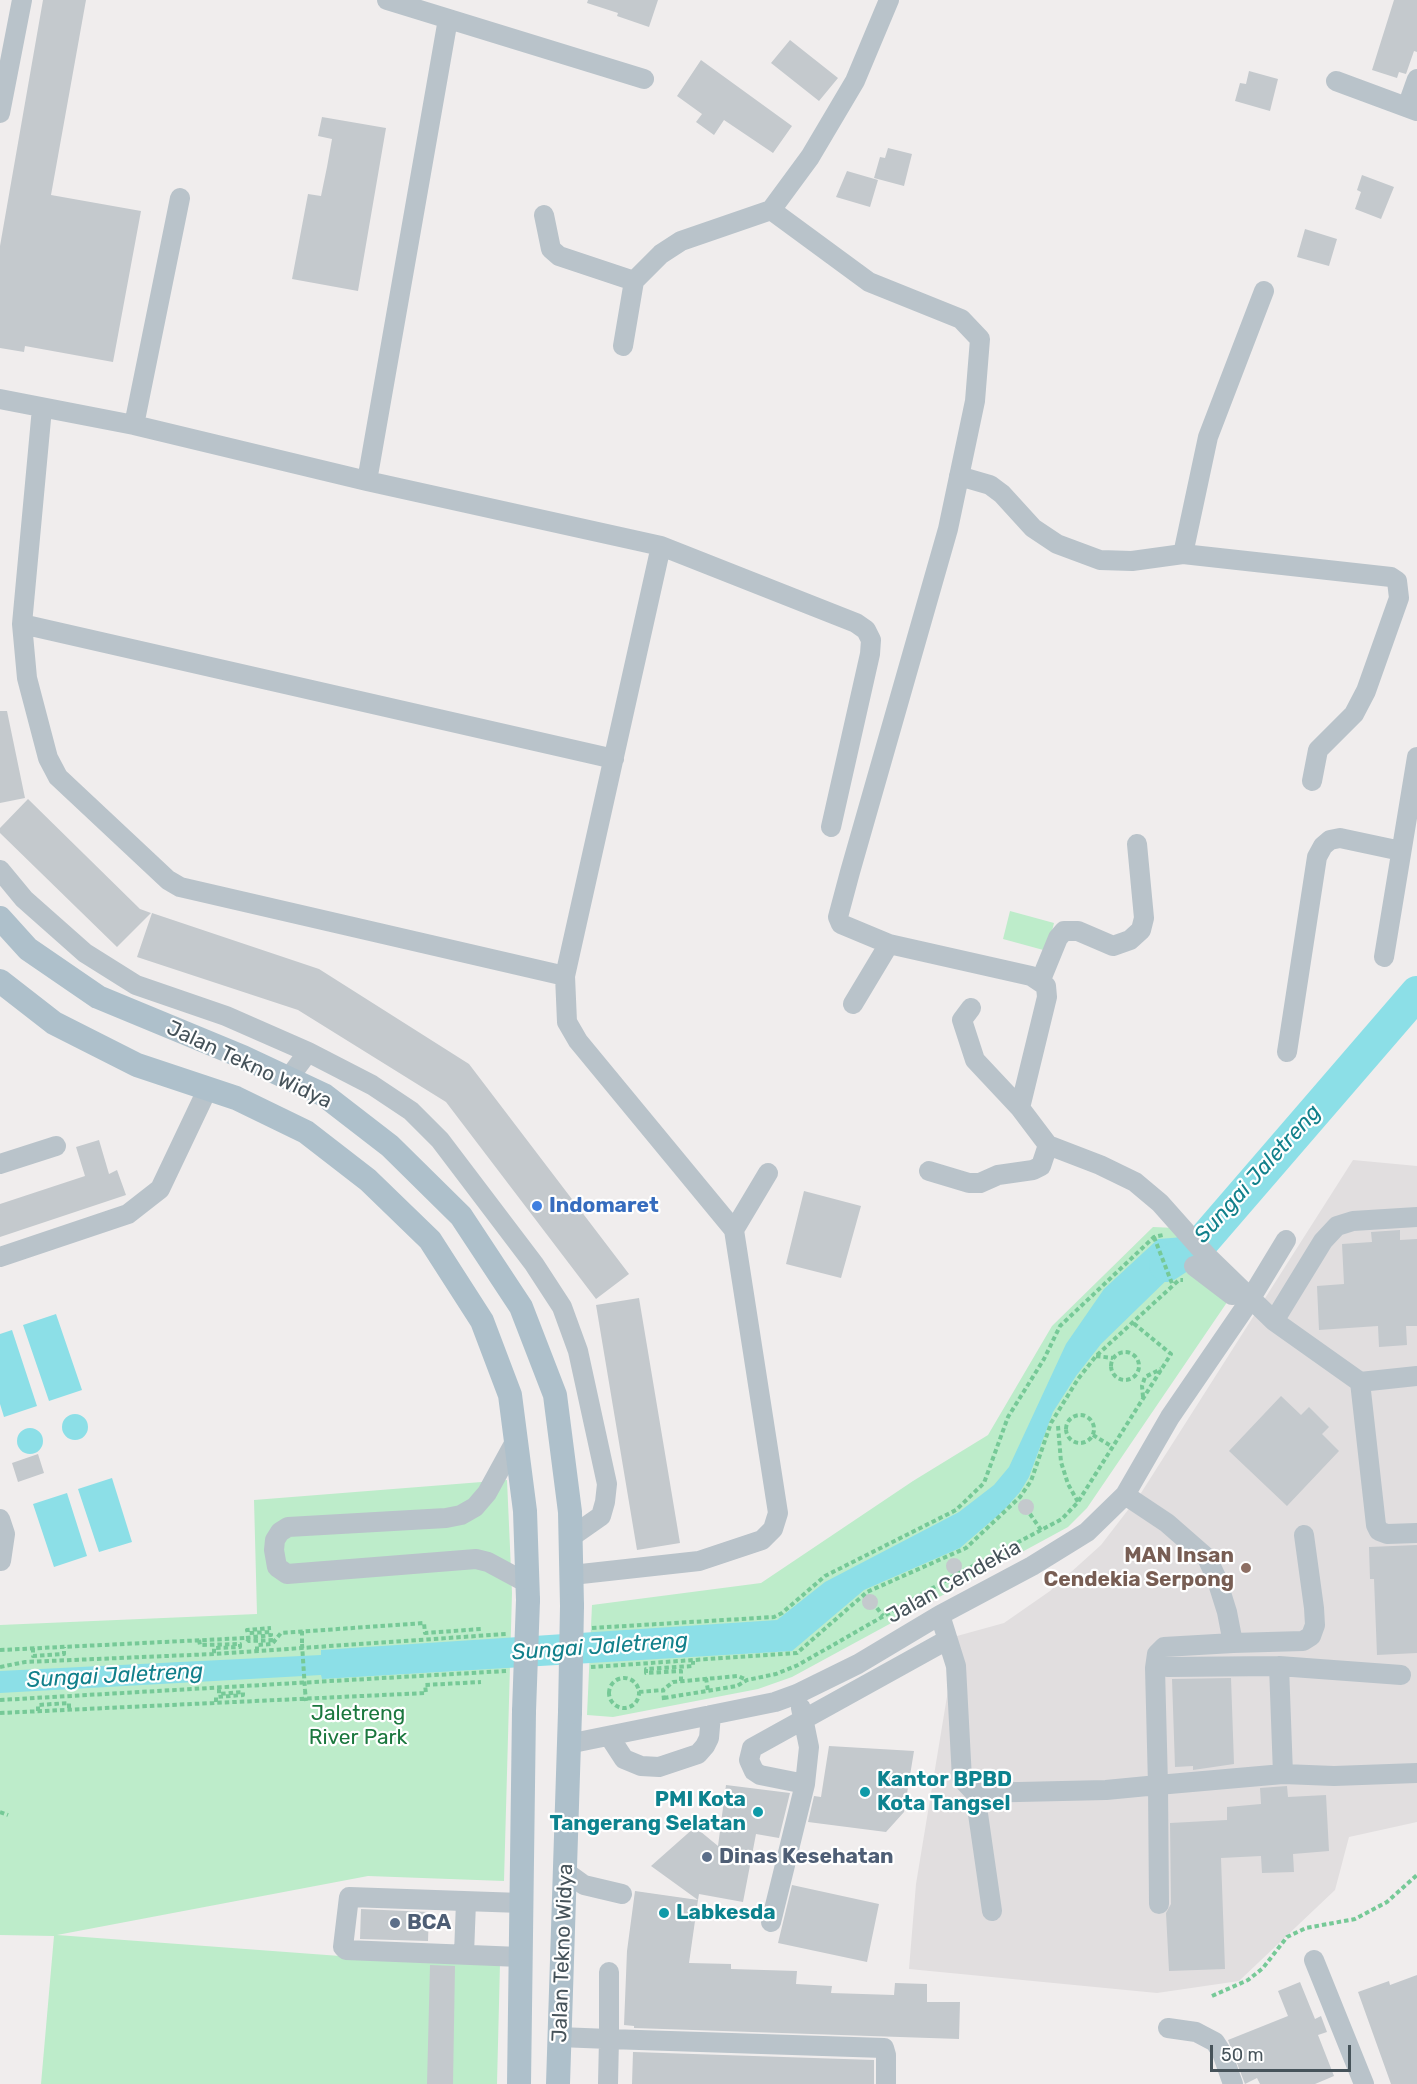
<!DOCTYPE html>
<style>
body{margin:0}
#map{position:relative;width:1417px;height:2084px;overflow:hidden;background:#f0eded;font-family:Rubik,sans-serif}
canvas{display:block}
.scale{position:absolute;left:1210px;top:2045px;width:141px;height:27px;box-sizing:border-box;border:3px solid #46535a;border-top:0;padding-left:8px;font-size:18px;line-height:21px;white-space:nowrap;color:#46535a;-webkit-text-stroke:4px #fff;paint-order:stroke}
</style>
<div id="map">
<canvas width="1417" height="2084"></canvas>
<div class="scale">50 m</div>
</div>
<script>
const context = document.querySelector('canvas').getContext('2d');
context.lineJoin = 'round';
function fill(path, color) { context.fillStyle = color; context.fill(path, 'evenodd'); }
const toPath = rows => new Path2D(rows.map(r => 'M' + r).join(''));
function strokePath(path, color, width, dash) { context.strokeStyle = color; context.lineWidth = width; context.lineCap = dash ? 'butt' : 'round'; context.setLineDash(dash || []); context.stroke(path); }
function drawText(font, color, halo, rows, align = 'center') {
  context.font = font + ' Rubik,sans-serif'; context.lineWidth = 4.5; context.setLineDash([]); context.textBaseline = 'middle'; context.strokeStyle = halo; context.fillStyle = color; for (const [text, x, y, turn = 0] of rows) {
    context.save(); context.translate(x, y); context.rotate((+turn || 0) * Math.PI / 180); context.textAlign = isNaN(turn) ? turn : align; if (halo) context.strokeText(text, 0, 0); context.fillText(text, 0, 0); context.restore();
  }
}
const education = toPath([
 [1353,1160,1417,1166,1417,1822,1349,1837,1335,1890,1239,1981,1157,1993,909,1969,916,1884,957,1636,1004,1623,1050,1591,1101,1545,1141,1493]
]);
const green = toPath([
 [1010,911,1054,923,1047,951,1003,939],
 [1153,1227,1176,1228,1234,1292,1087,1508,1068,1527,792,1677,758,1689,613,1717,587,1715,592,1605,761,1583,913,1481,988,1435,1052,1326],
 [507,1480,512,1593,504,1881,368,1876,57,1935,340,1956,500,1963,497,2084,41,2084,54,1936,0,1935,0,1625,257,1614,254,1500]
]);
const water = toPath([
 [1197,1236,1209,1250,1183,1269,1178,1269,1101,1344,1076,1376,1053,1412,1029,1477,1020,1492,1003,1511,960,1548,864,1590,792,1651,322,1679,321,1675,0,1693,0,1671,321,1655,321,1650,777,1620,825,1582,959,1512,994,1485,1009,1467,1066,1344,1104,1289,1158,1239],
 [56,1314,82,1390,49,1401,23,1325],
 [12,1330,37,1406,4,1417,0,1404,0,1334],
 '62 1427a13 13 0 1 1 26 0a13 13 0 1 1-26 0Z',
 '17 1441a13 13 0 1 1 26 0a13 13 0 1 1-26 0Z',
 [112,1478,132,1542,99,1552,78,1489],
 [67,1493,87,1556,54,1567,33,1504]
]);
const river = toPath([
 [1166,1265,1203,1241,1417,993]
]);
const building = toPath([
 [43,0,86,0,51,195,141,211,113,362,25,346,24,352,0,348,0,246],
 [588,0,658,0,649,27,617,16,618,13,587,3],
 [1394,0,1417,0,1417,52,1414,51,1406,74,1399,72,1397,78,1372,70],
 [790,40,838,78,819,101,771,63],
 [701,60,792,126,773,153,724,120,714,135,696,122,702,114,677,96],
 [1249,71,1278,79,1270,111,1235,101,1240,83,1246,84],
 [322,117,386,128,358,291,292,279,308,194,321,196,327,167,332,139,318,136],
 [888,148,912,154,904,186,874,178,880,157,885,158],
 [847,171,878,180,870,207,836,197],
 [1362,175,1394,187,1381,219,1355,209,1361,192,1357,190],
 [1305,229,1337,239,1329,266,1297,257],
 [0,711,7,711,25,798,0,803],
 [28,799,140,909,151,913,117,947,0,833,0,828],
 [152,913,319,969,469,1064,629,1274,596,1299,446,1102,298,1010,137,957],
 [99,1140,109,1174,117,1170,126,1195,0,1237,0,1204,85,1176,76,1147],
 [804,1191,861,1206,841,1278,786,1264],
 [1400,1230,1400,1240,1417,1239,1417,1326,1406,1326,1407,1345,1379,1347,1378,1326,1319,1330,1317,1286,1344,1284,1342,1244,1372,1242,1371,1232],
 [639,1298,680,1543,637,1550,596,1305],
 [1281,1396,1301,1415,1309,1407,1329,1427,1322,1434,1339,1451,1287,1506,1229,1451],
 [38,1454,44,1473,18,1482,12,1463],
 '1018 1507a8 8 0 1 1 16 0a8 8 0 1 1-16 0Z',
 [1417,1545,1417,1653,1377,1655,1374,1579,1370,1579,1369,1547],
 '946 1566a8 8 0 1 1 16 0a8 8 0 1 1-16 0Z',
 '862 1602a8 8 0 1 1 16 0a8 8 0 1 1-16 0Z',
 [1231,1678,1234,1764,1193,1770,1193,1766,1175,1767,1172,1679],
 [829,1746,914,1751,904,1812,886,1832,808,1822,814,1796,821,1797],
 [726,1785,790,1793,779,1838,756,1834,743,1902,699,1894,698,1900,651,1866,695,1827,718,1846],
 [1287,1786,1288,1797,1326,1795,1329,1851,1293,1854,1294,1872,1262,1873,1261,1856,1221,1858,1225,1969,1169,1971,1166,1913,1171,1904,1170,1823,1227,1820,1227,1807,1261,1804,1260,1788],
 [792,1885,879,1904,867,1962,778,1943],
 [635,1891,698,1900,689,1963,731,1964,731,1969,797,1971,796,1984,832,1986,831,1993,894,1995,895,1983,927,1984,927,2002,960,2002,959,2039,634,2028,634,2026,624,2025,627,1951],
 [361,1909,429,1912,428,1941,360,1939],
 [430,1965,455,1966,453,2084,427,2084],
 [1417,1975,1417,2084,1391,2084,1358,1992,1389,1981,1390,1985],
 [1300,1982,1315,2019,1321,2016,1327,2032,1318,2035,1334,2076,1315,2084,1260,2084,1257,2078,1245,2084,1228,2040,1288,2016,1278,1991],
 [633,2052,874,2060,874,2084,632,2084]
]);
const path = toPath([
 [1154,1237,1173,1286],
 '1111 1366a14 14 0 1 1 28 0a14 14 0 1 1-28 0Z',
 [1096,1356,1113,1358],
 [1143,1397,1142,1386,1145,1377,1161,1369],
 '1066 1429a14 14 0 1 1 28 0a14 14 0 1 1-28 0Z',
 [1058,1426,1061,1462,1068,1484,1078,1502],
 [1093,1435,1111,1446],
 [1030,1514,1041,1530],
 [877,1608,883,1616],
 [592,1628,774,1617,782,1613,825,1576,956,1510,984,1483,1008,1417,1044,1359,1060,1326,1154,1237,1163,1235],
 [302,1631,302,1644],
 [246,1638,271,1635,271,1632,248,1633,247,1630,271,1628],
 [199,1640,200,1645,240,1644,240,1647,214,1648,214,1654],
 [33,1648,33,1656,64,1654,64,1647],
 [0,1650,246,1638,249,1641,276,1640],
 [257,1651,257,1645,272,1644,281,1633,424,1623,425,1633,481,1629],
 [0,1667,25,1662,214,1654,506,1634],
 [591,1667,797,1653,867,1592,966,1548,1020,1497,1031,1481,1051,1423,1078,1379,1096,1356,1179,1280,1183,1280],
 [706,1678,708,1691],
 '609 1693a15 15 0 1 1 30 0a15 15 0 1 1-30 0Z',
 [681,1681,681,1671,646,1673,646,1669,693,1666,693,1661],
 [305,1690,306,1701],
 [639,1692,663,1690],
 [664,1698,737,1686,747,1680,776,1674,798,1665,952,1577,1062,1519,1078,1502,1171,1354,1132,1322],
 [0,1700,506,1671],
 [664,1700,663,1690,673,1682,738,1676,747,1680],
 [216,1702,216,1697,243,1695,243,1692,219,1694,219,1687],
 [38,1711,38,1705,53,1704,69,1703,69,1709],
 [0,1713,426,1693,425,1685,481,1682],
 [0,1812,8,1815],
 [1212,1996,1248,1980,1263,1968,1287,1937,1306,1928,1355,1919,1387,1902,1417,1875]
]);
const minor = toPath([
 [387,0,644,79],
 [1336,81,1417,111],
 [1407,107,1417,79],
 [0,113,22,0],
 [771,210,869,282,961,319,980,339,975,401,948,529,850,872,838,917,841,924,889,944,1031,976,1040,982,1058,938,1064,931,1078,931,1113,946,1130,940,1141,930,1144,918,1137,844],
 [544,215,551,249,559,256,634,281],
 [1264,291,1208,437,1183,554,1391,577,1397,581,1399,598,1366,691,1354,714,1318,750,1312,781],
 [623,346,634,281,661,254,681,241,771,210,810,157,855,81,889,0],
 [0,399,134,425,367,481,661,546,856,623,866,630,871,640,870,654,831,827],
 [42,408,22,624,27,678,48,758,58,777,168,880,180,887,565,976],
 [134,425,180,198],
 [959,476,990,485,1002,494,1033,528,1057,544,1100,560,1132,561,1183,554],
 [367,481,448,19],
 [22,624,614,759],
 [0,870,24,899,85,953,136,985,226,1016,308,1052,288,1079],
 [1384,957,1417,757],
 [1040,982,1046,986,1047,997,1020,1108,1048,1145,1100,1165,1135,1182,1160,1203,1208,1257,1274,1321,1360,1382,1417,1376],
 [853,1004,889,944],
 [971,1008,962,1020,975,1060,1020,1108],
 [308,1052,372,1085,411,1111,440,1140,534,1264,562,1307,578,1351,607,1484,605,1502,601,1516,571,1537],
 [1287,1052,1317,857,1323,846,1330,840,1340,838,1401,851],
 [0,1164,56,1146],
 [929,1171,969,1183,980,1183,998,1175,1033,1170,1041,1166,1048,1145],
 [734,1230,768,1173],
 [0,1257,128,1214,160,1189,208,1088],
 [1194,1266,1232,1295],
 [1274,1321,1323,1241,1337,1226,1353,1221,1417,1217],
 [1360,1382,1376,1525,1379,1531,1387,1534,1417,1533],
 [516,1440,487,1493,475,1507,461,1515,446,1518,288,1527,280,1532,275,1540,274,1550,277,1567,287,1574,476,1559,488,1562,527,1583],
 [1125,1495,1167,1523,1207,1558,1216,1577,1227,1612,1233,1643,1303,1641,1311,1636,1315,1625,1314,1608,1304,1535],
 [0,1519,5,1534,1,1561],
 [572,1575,699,1561,762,1540,773,1529,778,1513,734,1230,578,1041,567,1022,565,976,661,546],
 [940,1615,956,1666,962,1779,975,1793,992,1911],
 [1167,1667,1279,1666,1401,1675],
 [609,1736,624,1759,641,1766,659,1767,698,1754,705,1746,709,1738,711,1715],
 [568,1744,775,1702,797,1694,858,1664,940,1615,1032,1566,1087,1532,1125,1495,1170,1417,1246,1306,1286,1240],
 [1283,1774,1334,1776,1417,1773],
 [805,1784,760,1775,754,1771,749,1760,752,1748,947,1640],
 [975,1793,1106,1790,1158,1785,1155,1668,1157,1654,1164,1647,1233,1643],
 [566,1872,584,1885,622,1894],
 [1159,1904,1158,1785,1283,1774,1279,1666],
 [771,1922,805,1784,809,1747,801,1708],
 [464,1954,466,1902],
 [520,1957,346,1950,343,1947,349,1897,521,1903],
 [1314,1960,1364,2084],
 [609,1972,609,2039,884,2048,886,2055,886,2084],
 [1168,2028,1196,2032,1215,2042,1222,2053,1233,2084],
 [559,2037,609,2039,608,2084]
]);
const major = toPath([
 [0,918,28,949,98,997,243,1057,324,1095,390,1146,461,1216,521,1307,555,1395,570,1512,572,1606],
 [0,981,54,1023,137,1065,236,1098,306,1132,368,1180,430,1240,482,1321,510,1395,525,1511,528,1600],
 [519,2084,524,1711],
 [558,2084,570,1712]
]);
const pathBridge = toPath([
 [302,1644,305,1690]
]);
const majorBridge = toPath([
 [524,1711,528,1600],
 [570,1712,572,1606]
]);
const markers = [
 [537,1206,6,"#3f7fe0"],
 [1246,1568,6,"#8d6e63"],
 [865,1792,6,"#0f9aa8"],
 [758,1812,6,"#0f9aa8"],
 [707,1857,6,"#5c6f8a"],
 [664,1913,6,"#0f9aa8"],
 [395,1923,6,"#5c6f8a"]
];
const streetNames = [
 ["Jalan Tekno Widya",249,1065,25],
 ["Jalan Cendekia",954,1582,-29],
 ["Jalan Tekno Widya",563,1953,-88]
];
const shopNames = [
 ["Indomaret",549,1206]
];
const educationNames = [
 ["MAN Insan",1234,1556],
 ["Cendekia Serpong",1234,1580]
];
const parkNames = [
 ["Jaletreng",358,1714],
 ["River Park",358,1738]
];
const cultureNames = [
 ["Kantor BPBD",877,1780],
 ["Kota Tangsel",877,1804],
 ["PMI Kota",746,1800,"right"],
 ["Tangerang Selatan",746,1824,"right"],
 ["Labkesda",676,1913]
];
const serviceNames = [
 ["Dinas Kesehatan",719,1857],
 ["BCA",407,1923]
];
const waterNames = [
 ["Sungai Jaletreng",1258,1174,-48],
 ["Sungai Jaletreng",600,1647,-4],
 ["Sungai Jaletreng",115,1676,-3]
];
fill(education, '#e1dedf');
fill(green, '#bdecca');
fill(water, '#8cdfe7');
strokePath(river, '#8cdfe7', 34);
fill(building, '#c4c9cd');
strokePath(path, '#76c997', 4, [4.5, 3]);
strokePath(minor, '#b9c3ca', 20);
strokePath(major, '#aec0cb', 24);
strokePath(pathBridge, '#76c997', 4, [4.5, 3]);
strokePath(majorBridge, '#aec0cb', 24);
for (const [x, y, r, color] of markers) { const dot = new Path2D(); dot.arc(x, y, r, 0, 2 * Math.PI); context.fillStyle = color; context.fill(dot); strokePath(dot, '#fff', 2); }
drawText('21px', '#46535a', '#fff', streetNames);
drawText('bold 21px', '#366cbe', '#fff', shopNames, 'left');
drawText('bold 21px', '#785e54', '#fff', educationNames, 'right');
drawText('21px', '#1b773e', '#fff', parkNames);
drawText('bold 21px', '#0d838f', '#fff', cultureNames, 'left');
drawText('bold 21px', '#4e5e75', '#fff', serviceNames, 'left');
drawText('italic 22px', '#12808b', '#fff', waterNames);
</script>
